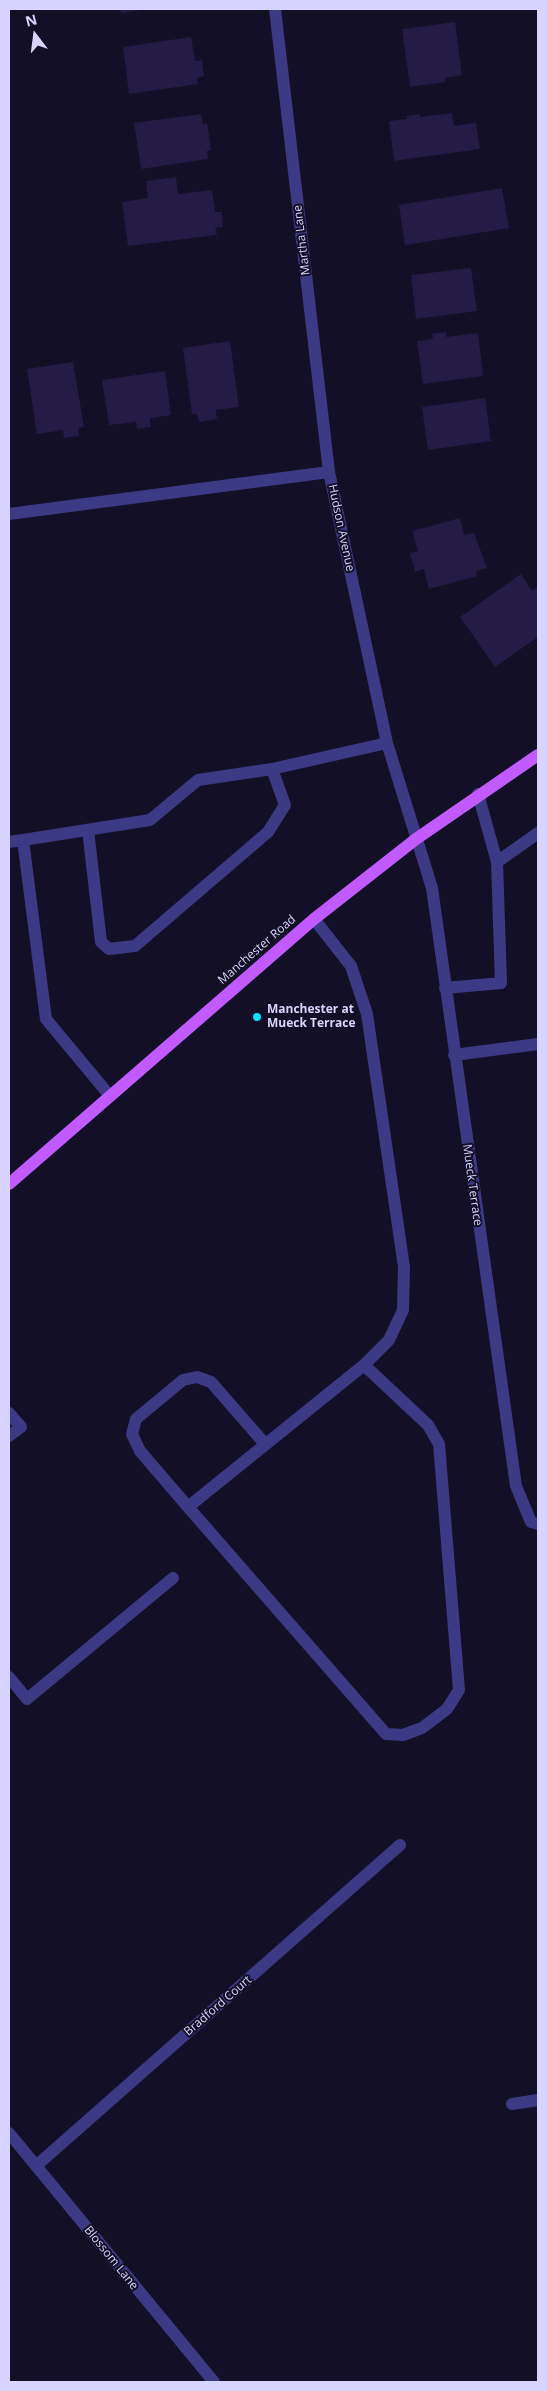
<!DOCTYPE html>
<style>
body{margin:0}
#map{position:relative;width:547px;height:2391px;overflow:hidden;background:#130f26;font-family:"Open Sans",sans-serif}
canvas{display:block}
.frame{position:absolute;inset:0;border:10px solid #d9d4ff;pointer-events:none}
.north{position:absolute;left:10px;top:10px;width:50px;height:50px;-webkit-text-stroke:4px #130f26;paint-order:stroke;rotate:345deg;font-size:14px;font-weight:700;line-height:20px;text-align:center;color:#d9d4ff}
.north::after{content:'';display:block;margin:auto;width:18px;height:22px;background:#d9d4ff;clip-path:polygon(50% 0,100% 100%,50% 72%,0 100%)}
</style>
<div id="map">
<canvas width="547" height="2391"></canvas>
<div class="frame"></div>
<div class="north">N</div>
</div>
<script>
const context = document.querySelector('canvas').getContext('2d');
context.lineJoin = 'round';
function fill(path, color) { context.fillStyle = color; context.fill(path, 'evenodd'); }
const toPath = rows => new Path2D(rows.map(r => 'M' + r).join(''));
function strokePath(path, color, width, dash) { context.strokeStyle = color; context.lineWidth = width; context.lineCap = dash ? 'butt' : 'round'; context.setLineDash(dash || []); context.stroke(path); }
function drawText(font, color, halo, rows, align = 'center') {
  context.font = font + ' "Open Sans",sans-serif'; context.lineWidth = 4; context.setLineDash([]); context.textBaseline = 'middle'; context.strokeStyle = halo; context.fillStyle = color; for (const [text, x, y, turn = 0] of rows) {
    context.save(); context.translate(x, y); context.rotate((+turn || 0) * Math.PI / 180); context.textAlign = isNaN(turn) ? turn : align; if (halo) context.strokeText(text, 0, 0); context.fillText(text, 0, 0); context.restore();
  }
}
const building = toPath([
 [120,9,143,9,143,10,121,13],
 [455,22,462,75,445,78,445,82,410,87,402,29],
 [191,37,195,61,202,60,204,76,197,78,198,84,129,94,123,47],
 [452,113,454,126,476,123,480,149,394,161,389,121,407,119,406,116,420,114,420,117],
 [201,114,203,124,207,123,211,150,207,151,208,159,141,169,134,123],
 [176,177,178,194,212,190,215,212,222,212,223,227,215,228,217,235,128,246,122,202,148,198,146,181],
 [502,188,509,228,405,245,399,205],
 [471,268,477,311,416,319,411,275],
 [446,332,446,337,478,333,483,376,423,384,417,341,433,339,432,334],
 [230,341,239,407,216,410,217,419,199,422,197,414,192,414,183,348],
 [73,362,84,427,78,428,79,436,64,438,63,430,37,434,27,369],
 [165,371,171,415,150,418,151,427,137,429,136,422,109,425,102,380],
 [485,398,491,441,428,450,422,407],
 [460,518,464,535,474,533,487,568,476,571,477,576,429,589,424,569,415,572,410,553,418,551,412,531],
 [521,574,532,591,538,587,538,637,495,667,460,617]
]);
const minor = toPath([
 [275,9,329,472,387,743,432,888,516,1486,531,1522,538,1524],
 [9,514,329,472],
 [88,830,101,942,109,949,135,946,268,832,285,805,272,769],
 [23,840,150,820,198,780,272,769,387,743],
 [9,842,23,840,46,1019,110,1096],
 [497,862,538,833],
 [314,919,351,966,367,1014,404,1267,403,1310,389,1340,364,1365,188,1507,386,1734,403,1735,422,1728,447,1709,459,1690,439,1444,428,1425,364,1365],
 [445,988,501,983,497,862,478,794],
 [454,1055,538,1044],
 [9,1413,21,1427,9,1436],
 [188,1507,140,1451,132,1434,136,1419,183,1380,197,1377,211,1382,265,1444],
 [9,1677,27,1699,173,1578],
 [512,2104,538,2100],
 [9,2133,214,2382],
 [36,2166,400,1845]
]);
const major = toPath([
 [9,1184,314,919,416,839,538,755]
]);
const markers = [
 [257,1017,5,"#00e5ff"]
];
const streetNames = [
 ["Martha Lane",302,240,-97],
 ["Hudson Avenue",341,528,78],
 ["Manchester Road",257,950,-41],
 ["Mueck Terrace",472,1185,82],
 ["Bradford Court",218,2006,-41],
 ["Blossom Lane",111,2258,51]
];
const poiNames = [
 ["Manchester at",267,1010],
 ["Mueck Terrace",267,1024]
];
fill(building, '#241b47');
strokePath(minor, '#3d3a85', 12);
strokePath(major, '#c25bff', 12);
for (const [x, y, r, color] of markers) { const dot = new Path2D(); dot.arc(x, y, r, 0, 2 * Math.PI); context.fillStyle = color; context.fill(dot); strokePath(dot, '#130f26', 2); }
drawText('12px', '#d9d4ff', '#130f26', streetNames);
drawText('bold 12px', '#d9d4ff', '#130f26', poiNames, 'left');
</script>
